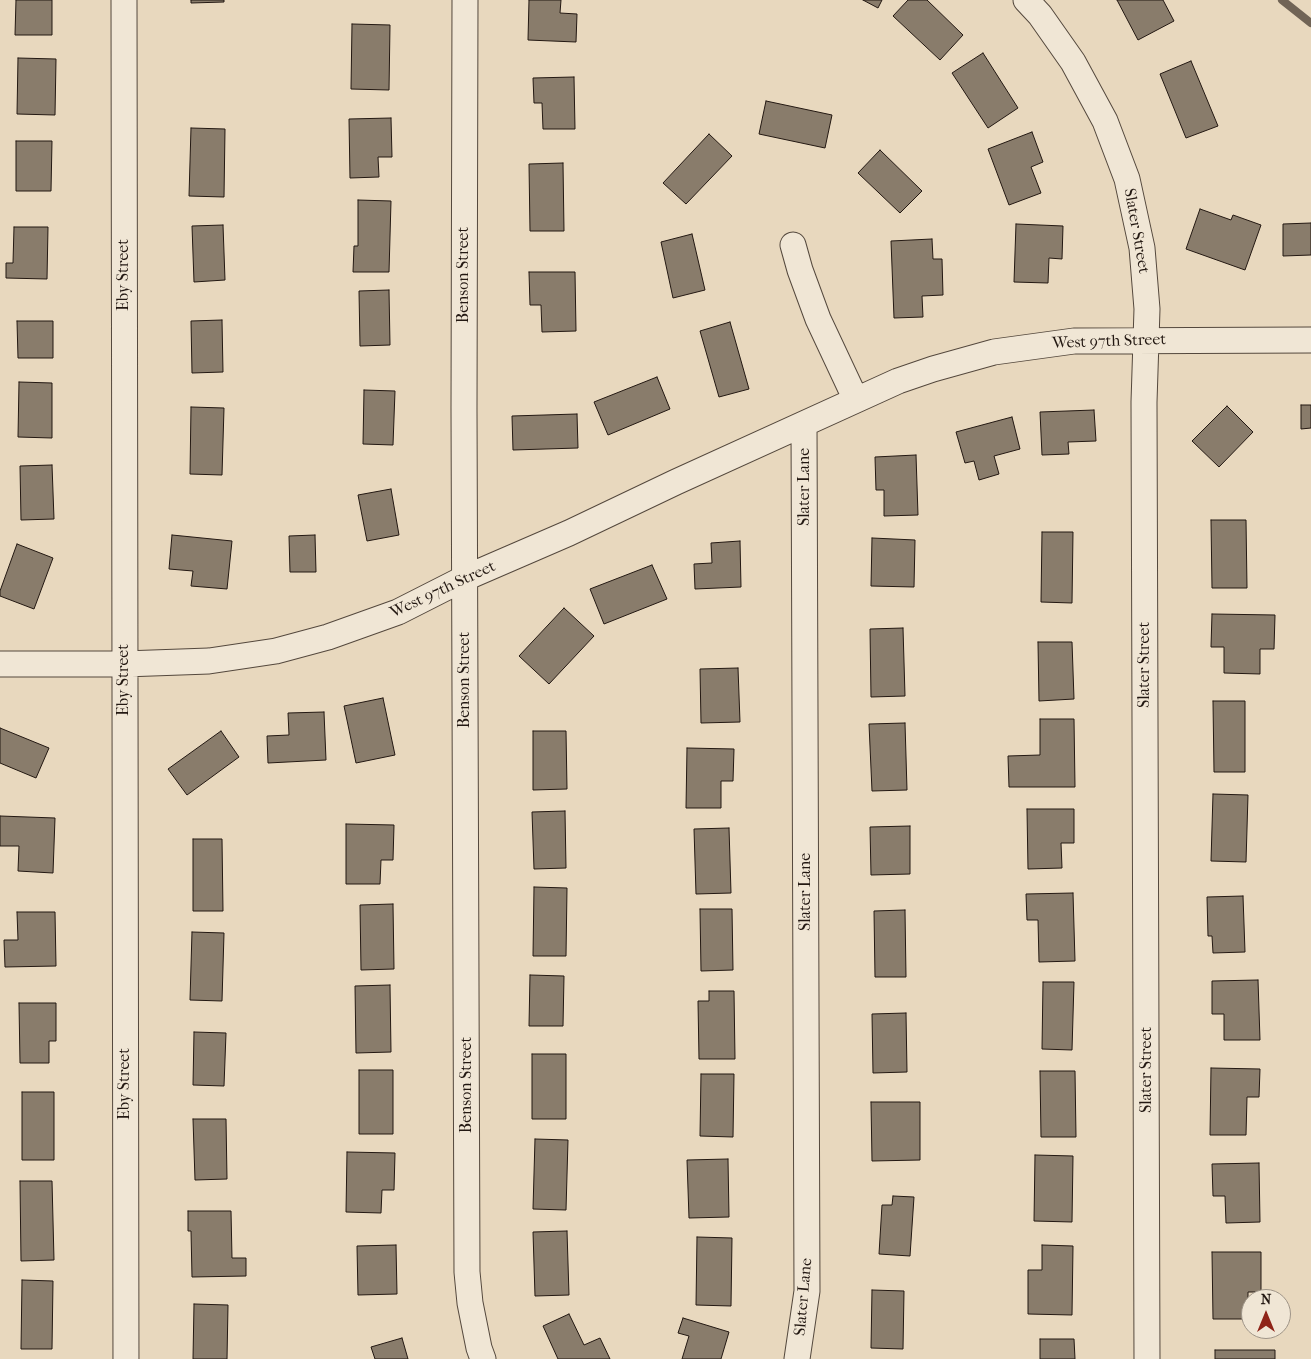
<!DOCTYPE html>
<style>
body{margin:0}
#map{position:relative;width:1311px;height:1359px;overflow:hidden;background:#e8d8be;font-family:"IM FELL French Canon",serif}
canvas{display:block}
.north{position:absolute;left:1241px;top:1289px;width:50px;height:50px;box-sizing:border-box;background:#f0e6d5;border:1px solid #9e9487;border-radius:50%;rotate:0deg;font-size:14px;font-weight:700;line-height:20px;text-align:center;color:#231812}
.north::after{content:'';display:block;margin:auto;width:18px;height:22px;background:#8f2418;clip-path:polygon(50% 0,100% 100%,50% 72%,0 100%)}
</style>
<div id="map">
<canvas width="1311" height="1359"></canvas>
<div class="north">N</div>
</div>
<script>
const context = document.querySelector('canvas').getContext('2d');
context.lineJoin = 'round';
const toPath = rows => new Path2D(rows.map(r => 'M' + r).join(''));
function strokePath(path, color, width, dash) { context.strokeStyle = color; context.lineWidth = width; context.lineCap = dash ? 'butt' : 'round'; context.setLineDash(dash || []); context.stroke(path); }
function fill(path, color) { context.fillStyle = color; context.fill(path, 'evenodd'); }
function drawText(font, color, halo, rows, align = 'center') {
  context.font = font + ' "IM FELL French Canon",serif'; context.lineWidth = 4; context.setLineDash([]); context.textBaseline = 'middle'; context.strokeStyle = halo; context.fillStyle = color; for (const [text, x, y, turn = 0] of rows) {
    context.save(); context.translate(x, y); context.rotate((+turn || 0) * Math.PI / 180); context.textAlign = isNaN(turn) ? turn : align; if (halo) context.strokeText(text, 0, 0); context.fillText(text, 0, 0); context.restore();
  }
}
const stream = toPath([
 [1282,0,1311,23]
]);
const building = toPath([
 [16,0,52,0,52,35,15,35,16,0],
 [191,0,224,0,224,2,191,3,191,0],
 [529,0,561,0,560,13,577,14,576,42,528,40,529,0],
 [863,0,882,0,878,8,863,0],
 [908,0,927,0,963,35,940,60,893,16,908,0],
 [1117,0,1163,0,1174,21,1138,40,1117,0],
 [352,24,390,25,389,90,351,89,352,24],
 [983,53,1018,108,988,128,952,73,983,53],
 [18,58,56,59,55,115,17,114,18,58],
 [1191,61,1218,126,1186,138,1160,74,1191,61],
 [574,77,575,129,543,129,542,103,534,103,533,78,574,77],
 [766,101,832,115,825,148,759,134,766,101],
 [391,118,392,157,378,157,379,177,350,178,349,119,391,118],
 [191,128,225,129,224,197,189,196,191,128],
 [1032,132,1043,162,1031,167,1041,193,1009,205,988,149,1032,132],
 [709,134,732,156,686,204,663,183,709,134],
 [16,141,52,141,51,191,16,191,16,141],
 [880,150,922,191,900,213,858,173,880,150],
 [563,163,564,231,530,231,529,164,563,163],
 [358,200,391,201,389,272,353,272,354,246,358,246,358,200],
 [1200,209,1231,220,1233,215,1261,225,1245,270,1186,249,1200,209],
 [1311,223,1311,255,1283,256,1283,224,1311,223],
 [1016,224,1063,226,1062,259,1049,258,1048,283,1014,282,1016,224],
 [223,225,225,280,194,282,192,226,223,225],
 [14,227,48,227,47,279,6,278,6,263,13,263,14,227],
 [692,234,705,290,673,298,661,242,692,234],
 [932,239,933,259,942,259,943,295,922,296,923,317,894,318,891,241,932,239],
 [529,272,575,272,576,331,542,332,541,305,530,305,529,272],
 [389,290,390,345,360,346,359,291,389,290],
 [222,320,223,372,192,373,191,321,222,320],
 [17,321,53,321,53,358,18,358,17,321],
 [730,322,749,389,719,397,700,331,730,322],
 [657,377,670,409,608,435,594,402,657,377],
 [19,382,52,383,52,438,18,437,19,382],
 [364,390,395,391,393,445,363,444,364,390],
 [1301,405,1311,405,1311,428,1301,429,1301,405],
 [1227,406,1253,432,1219,467,1192,441,1227,406],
 [191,407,224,408,222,475,190,474,191,407],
 [1094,410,1096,441,1068,442,1069,454,1042,455,1040,412,1094,410],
 [577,414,578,448,513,450,512,416,577,414],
 [1012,417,1020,449,994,456,999,474,979,480,974,461,965,463,956,432,1012,417],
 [916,455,918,515,884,516,884,490,876,490,875,457,916,455],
 [52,465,54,519,21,520,20,466,52,465],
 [391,489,399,535,367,541,358,495,391,489],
 [1211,520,1246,520,1247,588,1212,588,1211,520],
 [1042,532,1073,532,1072,603,1041,602,1042,532],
 [172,535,232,541,227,589,191,586,193,571,169,569,172,535],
 [315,535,316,572,290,572,289,536,315,535],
 [872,538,915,540,914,587,871,586,872,538],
 [740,541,741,587,695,589,694,564,712,563,711,543,740,541],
 [17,544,53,558,34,609,0,596,0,591,17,544],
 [652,565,667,599,604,624,590,589,652,565],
 [564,608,594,636,549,684,519,656,564,608],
 [1212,614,1275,615,1274,649,1260,649,1260,674,1224,673,1224,647,1211,647,1212,614],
 [903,628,905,696,871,697,870,629,903,628],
 [1038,642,1072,642,1074,699,1039,701,1038,642],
 [738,668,740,722,701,723,700,669,738,668],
 [383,698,395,755,356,763,344,706,383,698],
 [1213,701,1245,701,1245,772,1214,772,1213,701],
 [324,712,326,760,268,763,267,736,289,735,288,713,324,712],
 [1040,719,1074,719,1075,787,1009,787,1008,756,1040,755,1040,719],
 [905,723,907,790,872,791,869,724,905,723],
 [0,728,49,748,36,778,0,763,0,728],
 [221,731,239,757,187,795,168,769,221,731],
 [533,731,566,731,567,789,533,790,533,731],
 [687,748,734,749,733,781,721,781,721,808,686,808,687,748],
 [1213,794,1248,795,1246,862,1211,861,1213,794],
 [1027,809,1074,809,1074,843,1061,843,1062,868,1028,869,1027,809],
 [565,811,566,868,534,869,532,812,565,811],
 [0,816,55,818,53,873,18,871,19,846,0,846,0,816],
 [346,824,394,825,393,860,381,860,380,884,346,884,346,824],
 [910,826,910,874,871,875,870,827,910,826],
 [729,828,731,893,696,894,694,829,729,828],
 [193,839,222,839,223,911,193,911,193,839],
 [534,887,567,888,566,956,533,956,534,887],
 [1073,893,1075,961,1039,962,1038,920,1027,920,1026,894,1073,893],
 [1243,896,1245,952,1213,953,1212,936,1208,936,1207,897,1243,896],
 [393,904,394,969,361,970,360,905,393,904],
 [700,909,732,909,733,970,701,971,700,909],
 [905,910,906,977,875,977,874,911,905,910],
 [17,912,55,912,56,966,5,967,4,940,18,940,17,912],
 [192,932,224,933,222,1001,190,1000,192,932],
 [530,975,564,976,563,1026,529,1026,530,975],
 [1258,980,1260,1040,1224,1040,1224,1014,1212,1014,1212,981,1258,980],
 [1043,982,1074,982,1072,1050,1042,1049,1043,982],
 [390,985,391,1052,356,1053,355,986,390,985],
 [709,991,734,991,735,1059,699,1059,698,1001,709,1001,709,991],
 [19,1003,56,1003,56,1041,49,1041,49,1063,20,1063,19,1003],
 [906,1013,907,1072,873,1073,872,1014,906,1013],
 [194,1032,226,1033,224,1086,193,1085,194,1032],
 [532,1054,566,1054,566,1119,532,1119,532,1054],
 [1211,1068,1260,1069,1259,1097,1247,1097,1246,1135,1210,1135,1211,1068],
 [359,1070,393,1070,393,1134,359,1134,359,1070],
 [1040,1071,1075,1071,1076,1137,1041,1137,1040,1071],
 [701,1074,734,1074,733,1137,700,1136,701,1074],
 [22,1092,54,1092,54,1160,22,1160,22,1092],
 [871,1102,920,1102,920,1160,872,1161,871,1102],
 [193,1119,226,1119,227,1179,195,1180,193,1119],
 [535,1139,568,1140,566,1210,533,1209,535,1139],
 [347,1152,395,1153,394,1190,382,1190,381,1213,346,1212,347,1152],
 [1035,1155,1073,1156,1072,1222,1034,1221,1035,1155],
 [728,1159,729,1217,689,1218,687,1160,728,1159],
 [1259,1163,1260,1222,1226,1223,1225,1196,1213,1196,1212,1164,1259,1163],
 [20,1181,52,1181,54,1260,21,1261,20,1181],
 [893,1196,914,1197,910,1256,879,1254,882,1205,892,1205,893,1196],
 [188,1211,231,1211,232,1258,246,1258,246,1276,192,1277,191,1231,188,1231,188,1211],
 [567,1231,569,1295,535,1296,533,1232,567,1231],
 [697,1237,732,1238,731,1306,696,1305,697,1237],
 [396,1245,397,1294,358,1295,357,1246,396,1245],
 [1042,1245,1073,1246,1072,1315,1028,1314,1028,1270,1042,1270,1042,1245],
 [1212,1252,1261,1252,1261,1292,1248,1292,1248,1319,1213,1319,1212,1252],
 [22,1280,53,1281,52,1349,21,1349,22,1280],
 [872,1290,904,1291,903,1349,871,1348,872,1290],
 [194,1304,228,1305,227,1359,193,1359,194,1304],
 [569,1314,584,1345,600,1338,610,1359,558,1359,543,1326,569,1314],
 [683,1318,729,1332,721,1359,682,1359,689,1336,678,1333,683,1318],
 [402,1338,408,1359,375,1359,371,1347,402,1338],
 [1040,1339,1074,1339,1075,1359,1040,1359,1040,1339],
 [1215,1350,1275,1350,1275,1359,1215,1359,1215,1350]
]);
const street = toPath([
 [124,0,126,1359],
 [465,0,464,408,467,1272,470,1303,479,1348,483,1359],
 [1026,0,1040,15,1073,62,1105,121,1127,179,1142,248,1147,309,1144,402,1147,1359],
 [793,245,800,270,818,319,856,400],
 [0,664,124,664,209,661,276,651,328,637,398,612,465,578,569,533,676,482,898,381,933,369,994,352,1074,341,1311,340],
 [797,1359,807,1291,804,424]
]);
const streetNames = [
 ["Slater Street",1136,231,80],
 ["Eby Street",124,275,-90],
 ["Benson Street",464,275,-90],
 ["West 97th Street",1109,342,-2],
 ["Slater Lane",805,487,-90],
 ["West 97th Street",443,590,-25],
 ["Slater Street",1145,665,-90],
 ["Eby Street",124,680,-90],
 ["Benson Street",465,680,-90],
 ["Slater Lane",806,892,-90],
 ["Slater Street",1147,1070,-90],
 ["Eby Street",125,1084,-90],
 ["Benson Street",467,1085,-90],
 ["Slater Lane",804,1297,-85]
];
strokePath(stream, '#716456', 8);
fill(building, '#897c6b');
strokePath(building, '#231812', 1);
strokePath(street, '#54483d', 27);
strokePath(street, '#f0e6d5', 25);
drawText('16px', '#231812', '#f0e6d5', streetNames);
</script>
